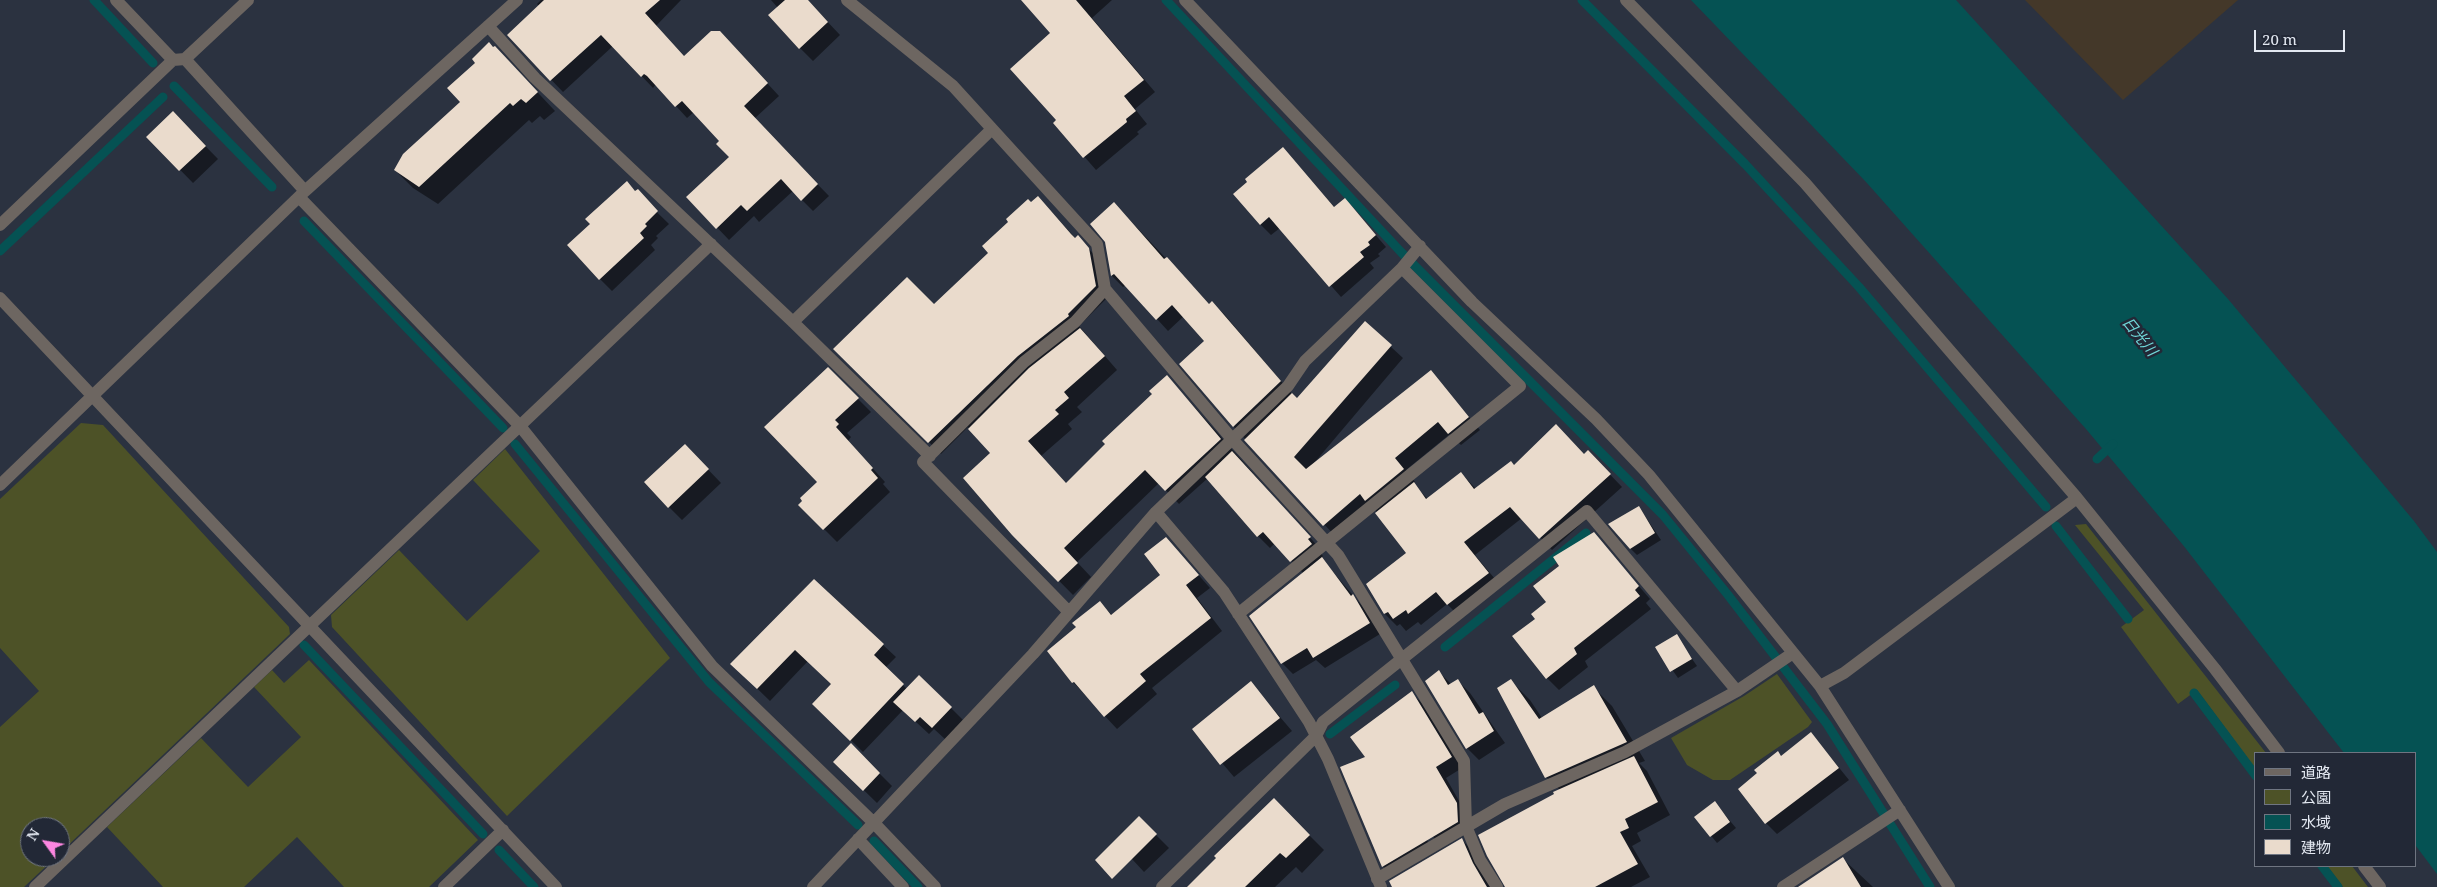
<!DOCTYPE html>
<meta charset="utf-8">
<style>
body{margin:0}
#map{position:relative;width:2437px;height:887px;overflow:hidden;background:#2b3240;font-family:"Noto Serif","Noto Sans JP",serif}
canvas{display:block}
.legend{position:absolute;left:2254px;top:752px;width:162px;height:115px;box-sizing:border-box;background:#222836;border:1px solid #6f7581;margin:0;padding:6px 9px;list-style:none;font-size:15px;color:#e3e8f1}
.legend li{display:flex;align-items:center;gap:10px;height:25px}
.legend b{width:25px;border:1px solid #6f7581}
.north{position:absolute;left:20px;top:817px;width:50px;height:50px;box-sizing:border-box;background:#222836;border:1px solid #6f7581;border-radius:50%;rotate:302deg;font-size:14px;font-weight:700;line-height:20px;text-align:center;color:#e3e8f1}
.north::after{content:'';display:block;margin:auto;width:18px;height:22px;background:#fd86e1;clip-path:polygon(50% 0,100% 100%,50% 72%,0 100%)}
.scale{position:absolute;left:2254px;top:30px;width:91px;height:22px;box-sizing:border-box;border:2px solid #e3e8f1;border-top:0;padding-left:6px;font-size:15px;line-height:18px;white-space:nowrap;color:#e3e8f1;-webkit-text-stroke:4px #222836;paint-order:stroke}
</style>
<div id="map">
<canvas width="2437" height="887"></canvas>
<ul class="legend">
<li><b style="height:6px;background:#6d6661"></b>道路</li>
<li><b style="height:14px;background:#4d5227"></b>公園</li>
<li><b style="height:14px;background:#055253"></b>水域</li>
<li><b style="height:14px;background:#eadbcc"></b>建物</li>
</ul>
<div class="north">N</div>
<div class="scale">20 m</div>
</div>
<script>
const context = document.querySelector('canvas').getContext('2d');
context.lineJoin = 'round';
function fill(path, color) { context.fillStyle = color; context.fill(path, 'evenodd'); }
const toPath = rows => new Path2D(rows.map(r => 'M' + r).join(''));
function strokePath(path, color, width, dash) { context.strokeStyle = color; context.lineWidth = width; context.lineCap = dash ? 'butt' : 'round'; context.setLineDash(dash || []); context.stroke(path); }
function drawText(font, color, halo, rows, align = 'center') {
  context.font = font + ' "Noto Serif","Noto Sans JP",serif'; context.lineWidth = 5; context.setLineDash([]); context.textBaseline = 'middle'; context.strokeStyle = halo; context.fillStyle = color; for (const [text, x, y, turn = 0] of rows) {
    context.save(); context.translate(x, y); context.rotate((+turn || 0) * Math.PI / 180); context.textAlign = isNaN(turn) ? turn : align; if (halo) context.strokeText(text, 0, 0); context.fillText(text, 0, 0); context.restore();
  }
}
const industrial = toPath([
 [2025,0,2238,0,2123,100]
]);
const green = toPath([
 [81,423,103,425,289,627,290,634,60,853,60,827,30,827,30,857,56,857,24,887,0,887,0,727,39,691,0,648,0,499],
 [505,449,670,658,507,816,332,627,331,615,399,550,467,621,540,551,473,480],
 [2086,524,2266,753,2256,753,2256,770,2197,690,2178,704,2121,627,2144,610,2075,525],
 [309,660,478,840,429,887,344,887,297,837,244,887,163,887,107,827,201,738,248,787,301,737,254,687,272,670,284,683],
 [1777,674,1812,722,1808,727,1730,780,1713,780,1687,765,1671,738,1744,696],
 [2327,866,2352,866,2368,887,2343,887]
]);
const water = toPath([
 [1691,0,1956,0,2228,299,2414,521,2437,552,2437,874,2416,846,2416,753,2344,753,2183,545,2086,429,1866,182]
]);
const shadow = toPath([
 [541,0,681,0,656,26,684,57,732,45,779,96,754,119,829,196,813,211,793,191,759,222,754,216,729,240,688,197,731,157,720,141,694,112,687,118,656,84,653,88,613,46,563,92,508,35,539,6,537,4],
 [771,0,807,0,840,35,813,61,800,48,778,8],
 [1023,0,1112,0,1092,18,1155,92,1135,109,1147,124,1137,132,1139,134,1096,170,1055,123,1058,121,1052,33],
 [512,65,555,111,544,120,540,116,532,123,529,120,438,204,413,188,395,170],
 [173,113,218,159,193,183,148,137],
 [1283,149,1335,208,1355,211,1386,247,1378,254,1380,256,1370,263,1374,268,1341,297,1280,228,1271,235,1260,224],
 [627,183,669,224,656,236,658,238,651,245,655,250,612,291,600,279,592,224],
 [1031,203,1049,209,1076,239,1078,237,1100,261,1107,298,1079,326,1117,370,1077,407,1082,412,1068,424,1072,429,1041,456,1066,484,1154,394,1167,376,1321,550,1319,551,1323,556,1321,558,1363,607,1380,634,1325,668,1316,660,1293,674,1282,663,1303,573,1275,543,1270,548,1258,536,1208,478,1179,504,1159,483,1077,562,1091,577,1073,595,1013,534,992,454,968,427,941,454,835,349,934,306,990,253],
 [1125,215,1210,305,1212,303,1224,314,1297,400,1365,323,1403,358,1309,469,1431,372,1480,430,1461,445,1450,434,1406,470,1415,482,1413,484,1428,499,1461,473,1476,489,1514,466,1584,455,1600,464,1622,487,1552,550,1522,518,1475,555,1500,585,1460,617,1447,604,1421,625,1418,622,1406,631,1400,624,1397,626,1385,614,1408,553,1372,506,1336,537,1234,427,1181,364,1206,341,1184,316,1168,331,1126,285,1123,287,1112,276,1106,242],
 [828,369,871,412,847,433,851,437,848,441,885,482,883,484,890,492,837,542,800,505,819,482],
 [698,459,721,483,682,520,669,507],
 [1639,507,1661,540,1637,555,1630,548],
 [1594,534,1650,599,1646,603,1651,609,1585,661,1588,667,1559,690,1547,678,1537,619,1548,603,1561,566],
 [1166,538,1210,588,1197,598,1222,631,1152,688,1157,694,1117,729,1073,682,1078,628,1100,603,1112,615,1162,575],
 [814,581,896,657,885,668,907,689,919,676,964,721,946,740,934,729,929,734,903,710,863,752,814,704,832,685,808,661,770,701,732,664],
 [1676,636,1697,666,1678,678,1657,648],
 [1439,672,1451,684,1458,681,1470,693,1505,743,1479,760,1467,748],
 [1511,681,1530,700,1542,718,1593,687,1612,706,1645,761,1639,763,1647,771,1670,815,1637,833,1641,841,1632,846,1650,877,1631,887,1505,887,1556,794,1560,790,1546,777],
 [1251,683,1292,731,1234,777,1193,729],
 [1411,693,1422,703,1462,768,1446,778,1467,815,1442,848,1423,824,1431,854,1393,876,1383,866,1366,757],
 [1811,733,1849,780,1777,834,1766,823,1778,753,1782,757],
 [851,745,892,786,877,803,835,762],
 [1274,800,1324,850,1302,873,1296,867,1275,887,1203,887],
 [1715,803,1736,828,1717,843,1696,817],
 [1139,818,1169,848,1144,872,1132,859],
 [1462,840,1475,853,1491,887,1461,887],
 [1843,859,1873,887,1818,887]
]);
const stream = toPath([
 [94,0,153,63],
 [1166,0,1401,252,1663,515,1728,595,1827,724,1930,887],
 [1582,0,1745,164,1859,287,2046,507],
 [174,86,272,187],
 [304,221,503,428],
 [0,251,163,97],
 [515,444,709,682,858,825],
 [2097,459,2113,444],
 [2056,526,2128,619],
 [304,645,483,834],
 [1445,647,1586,533],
 [2194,693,2256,776],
 [1330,734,1395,685],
 [874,841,918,887],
 [499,850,534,887],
 [2322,866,2338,887]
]);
const building = toPath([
 [544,0,660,0,645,13,684,56,711,31,720,31,768,83,744,106,818,184,801,201,781,179,747,211,741,205,716,229,686,197,729,157,716,144,719,141,682,101,675,107,647,76,644,74,641,77,601,35,550,81,507,35],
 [785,0,808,0,828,22,799,49,768,15],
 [1021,0,1076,0,1144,80,1124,96,1136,111,1126,119,1127,122,1083,158,1053,123,1056,120,1010,69,1050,33],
 [489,42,493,47,495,46,538,92,526,103,521,99,513,106,510,103,419,187,394,170,403,154,460,102,447,88,475,63,472,59],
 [173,111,206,146,179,171,146,137],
 [1283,147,1334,207,1345,198,1376,235,1368,242,1370,245,1360,252,1364,257,1329,287,1269,217,1260,225,1233,194,1247,182,1245,179],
 [627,181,635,191,638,189,658,211,645,224,647,226,640,233,644,238,599,280,567,245,590,224,585,219],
 [1038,196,1071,234,1075,238,1078,235,1089,248,1096,286,1068,314,1069,316,1018,356,928,443,833,349,907,277,934,304,988,253,982,246,1008,222,1006,219,1028,199,1031,202],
 [1114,202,1164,259,1167,257,1209,304,1212,301,1281,381,1233,427,1179,364,1204,341,1172,305,1156,320,1114,274,1111,276,1105,242,1090,224],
 [1365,321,1392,345,1294,457,1306,469,1431,370,1469,417,1448,434,1438,422,1395,458,1404,469,1365,501,1360,494,1323,526,1244,440,1292,393,1297,398],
 [1080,328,1105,356,1064,392,1069,398,1055,410,1059,414,1028,441,1066,483,1105,444,1102,441,1152,394,1149,391,1167,375,1221,439,1165,491,1145,470,1064,548,1078,563,1058,582,1012,535,963,478,990,453,968,429,1029,368],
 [828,367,859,398,835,420,839,424,836,427,873,468,871,470,878,478,823,530,798,505,802,501,800,498,817,482,764,427],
 [1556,424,1584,454,1588,450,1611,474,1539,539,1510,507,1464,542,1489,573,1447,605,1436,592,1408,614,1406,610,1393,619,1388,612,1384,614,1366,584,1406,553,1375,513,1414,482,1426,499,1461,472,1474,489,1511,461,1514,465],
 [685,444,709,469,668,508,644,482],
 [1232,451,1311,537,1308,539,1312,544,1290,562,1263,532,1257,537,1205,477],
 [1639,506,1655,533,1630,549,1608,524],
 [1594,532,1639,586,1635,590,1640,596,1574,648,1577,654,1546,679,1512,636,1535,619,1531,614,1546,602,1533,586,1559,566,1553,557],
 [1166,537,1199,575,1186,585,1211,618,1140,674,1146,681,1104,717,1074,682,1072,683,1047,651,1076,627,1072,623,1100,601,1111,615,1160,575,1144,554],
 [1322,557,1351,596,1353,594,1370,623,1313,658,1307,648,1281,664,1249,616],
 [814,579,884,644,874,655,904,684,850,741,812,704,831,684,795,650,757,689,730,664],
 [1677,634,1692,659,1670,672,1655,647],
 [1439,670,1448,685,1458,679,1479,714,1483,712,1494,731,1466,749,1425,681],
 [919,675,952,707,932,728,920,717,915,722,893,702],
 [1511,679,1539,719,1594,685,1627,742,1545,778,1497,688],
 [1251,681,1280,718,1220,765,1192,729],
 [1412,691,1452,757,1436,767,1457,803,1458,822,1382,867,1340,767,1365,757,1350,737],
 [1811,732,1839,768,1765,824,1738,789,1757,773,1754,770,1778,751,1781,756],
 [851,743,880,773,863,791,833,762],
 [1634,756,1658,802,1625,819,1629,828,1620,832,1638,864,1595,887,1505,887,1487,856,1478,835,1554,794,1553,792],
 [1274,798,1310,835,1286,858,1280,853,1245,887,1187,887,1216,858,1214,856],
 [1715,801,1730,822,1710,837,1694,817],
 [1139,816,1157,834,1112,879,1095,860],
 [1462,838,1473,863,1487,887,1392,887,1389,881],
 [1843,857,1861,887,1798,887]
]);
const street = toPath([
 [116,0,173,60],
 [847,0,953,86,1097,244,1105,289,1232,439,1338,555,1464,761,1466,826,1480,860,1497,887],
 [1185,0,1472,302,1596,419,1649,475,1820,686,1949,887],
 [1626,0,1805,183,2077,498,2215,669,2279,753],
 [488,26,535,78,793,322,930,456],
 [185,59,305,191],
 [299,197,520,426,712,666,874,823,935,887],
 [0,225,173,60,185,59,248,0],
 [0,298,556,887],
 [793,322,992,129],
 [0,485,305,191,517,0],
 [1156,512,1224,592,1309,722,1328,759,1381,887],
 [1069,612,923,462,1024,362,1075,322,1105,289],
 [1238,614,1520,386,1402,268],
 [1820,686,1844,673,2077,498],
 [858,839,903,887],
 [2364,866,2380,887],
 [1377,879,1505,804,1625,752,1737,691,1793,653],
 [35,887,711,244],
 [444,887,503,830],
 [813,887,1033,654,1156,512,1288,386,1305,361,1402,268,1420,246],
 [1162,887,1316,736,1323,722,1587,511,1737,691],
 [1783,887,1900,810]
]);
const waterNames = [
 ["日光川",2139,337,51]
];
fill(industrial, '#443829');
fill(green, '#4d5227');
fill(water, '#055253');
fill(shadow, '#0007');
strokePath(stream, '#055253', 9);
fill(building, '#eadbcc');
strokePath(street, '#6d6661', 12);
drawText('italic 15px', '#70d7d9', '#222836', waterNames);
</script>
